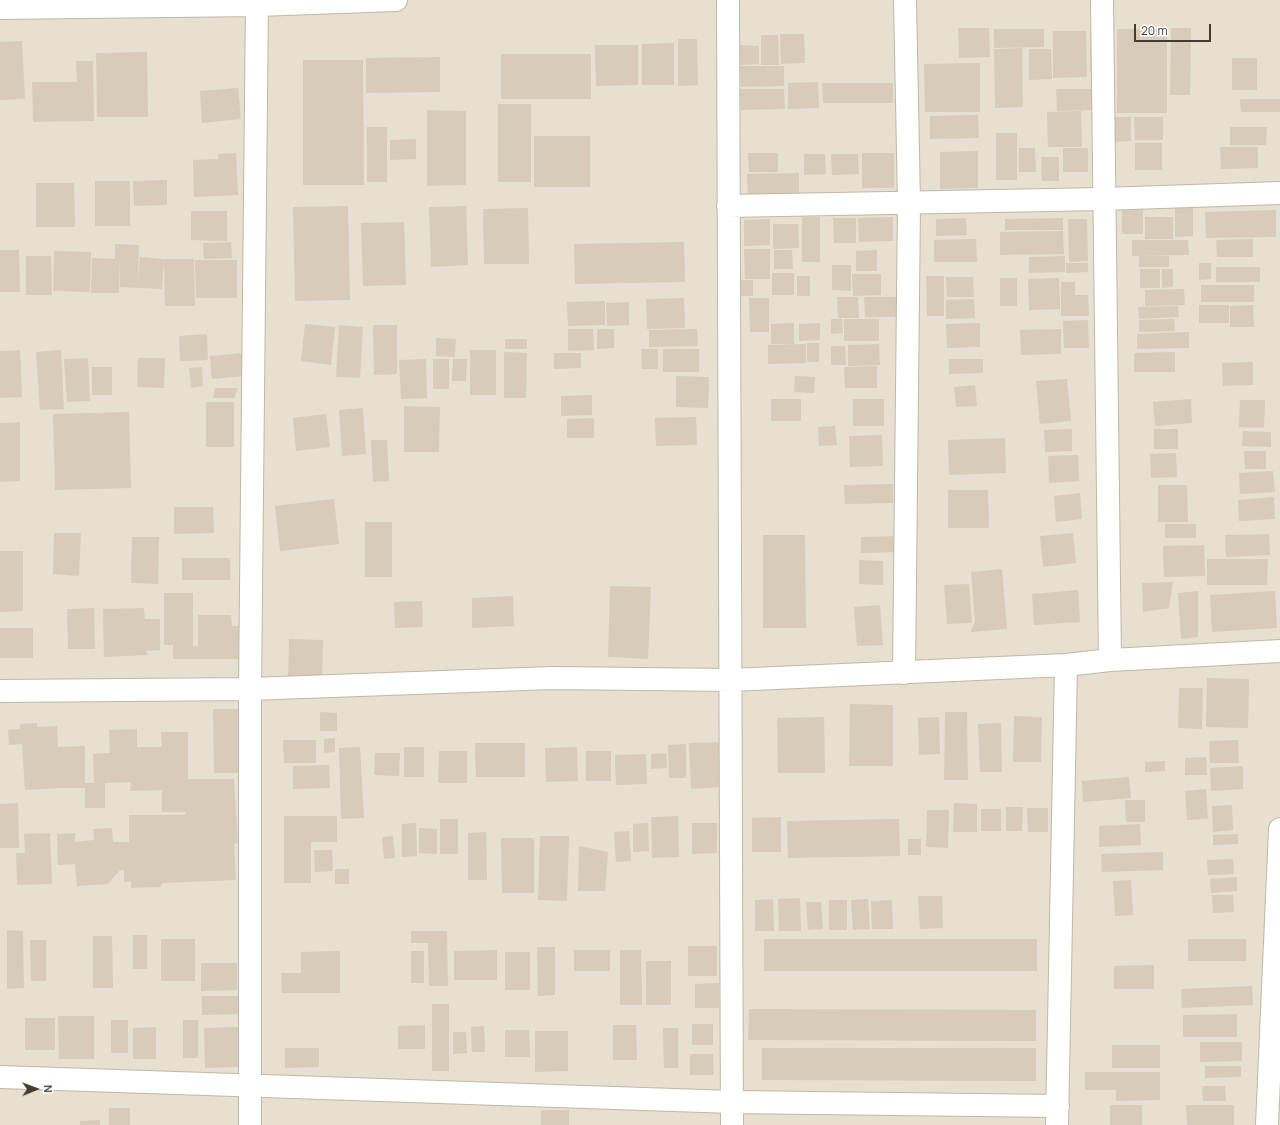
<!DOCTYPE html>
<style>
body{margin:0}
#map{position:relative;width:1280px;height:1125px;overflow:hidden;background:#f3ede1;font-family:Manrope,sans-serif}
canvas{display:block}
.north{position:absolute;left:16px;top:1069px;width:40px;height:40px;-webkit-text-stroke:3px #fff;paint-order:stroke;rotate:89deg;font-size:11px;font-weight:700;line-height:16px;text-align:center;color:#443c32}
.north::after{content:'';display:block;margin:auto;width:14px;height:18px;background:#443c32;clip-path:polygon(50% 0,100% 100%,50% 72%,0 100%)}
.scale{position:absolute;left:1134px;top:24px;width:77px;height:18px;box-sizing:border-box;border:2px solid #443c32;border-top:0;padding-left:5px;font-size:12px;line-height:14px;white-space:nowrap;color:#443c32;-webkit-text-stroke:3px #fff;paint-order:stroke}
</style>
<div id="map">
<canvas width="1280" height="1125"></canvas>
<div class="north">N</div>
<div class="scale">20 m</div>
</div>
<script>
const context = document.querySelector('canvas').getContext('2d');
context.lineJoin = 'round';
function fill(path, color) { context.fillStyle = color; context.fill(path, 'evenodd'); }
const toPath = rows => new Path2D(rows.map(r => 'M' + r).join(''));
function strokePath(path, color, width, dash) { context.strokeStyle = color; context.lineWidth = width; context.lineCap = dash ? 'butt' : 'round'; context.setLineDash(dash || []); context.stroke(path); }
const residential = toPath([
 [0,0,1280,0,1280,1125,0,1125]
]);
const building = toPath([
 [958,28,989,28,990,57,959,58],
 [1171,28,1191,28,1190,95,1170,95],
 [994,29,1044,29,1044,47,994,48],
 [1117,29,1167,29,1167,113,1117,113],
 [1053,31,1086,31,1087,77,1053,78],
 [780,34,804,34,805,63,781,64],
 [1090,34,1101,34,1101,71,1090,71],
 [761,35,778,35,779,65,761,65],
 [678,39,697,39,698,85,678,86],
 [22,41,25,99,0,100,0,42],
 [674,43,674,85,642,85,642,44],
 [595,45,638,45,638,85,596,86],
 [739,45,759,46,759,64,739,65],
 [1022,48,1023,107,995,108,994,49],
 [1029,49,1051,49,1052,79,1029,80],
 [147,52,148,117,97,117,96,53],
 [501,54,591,54,591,99,501,99],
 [440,57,440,92,366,93,366,58],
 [1232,58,1257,58,1257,90,1232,90],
 [303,60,363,60,364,185,303,185],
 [76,61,93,61,94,121,33,122,32,82,77,82],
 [980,63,980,112,925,112,924,64],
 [740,66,784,66,784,86,741,87],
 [818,82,819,108,788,109,788,83],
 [822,83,893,83,893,103,823,103],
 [238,88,241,119,202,123,200,91],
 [740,89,784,89,785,109,741,110],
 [1056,89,1093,89,1093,110,1057,111],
 [1240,99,1280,99,1280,112,1241,112],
 [498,104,531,104,531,182,498,182],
 [427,110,466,111,466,185,427,186],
 [1081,111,1082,147,1048,147,1047,112],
 [978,115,979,138,930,139,930,116],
 [1114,117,1131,117,1131,141,1114,142],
 [1134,117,1163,117,1163,140,1135,140],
 [367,127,387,127,387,182,367,182],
 [1230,127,1267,127,1266,145,1230,145],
 [996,133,1017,133,1017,180,996,180],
 [534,136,590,136,590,187,534,187],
 [416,139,416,159,390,160,390,140],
 [1135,143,1162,143,1162,170,1135,170],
 [1220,147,1258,147,1258,168,1221,169],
 [1019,148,1035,148,1036,172,1019,172],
 [1063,148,1088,148,1088,172,1063,172],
 [978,151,978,188,940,189,940,152],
 [236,153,238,195,194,197,193,160,218,159,218,154],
 [748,153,778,153,778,172,749,172],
 [862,153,894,153,894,188,862,188],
 [804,154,825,154,826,174,804,175],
 [831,154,858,154,859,174,832,175],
 [1041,157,1059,157,1059,181,1042,181],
 [799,173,799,194,748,195,747,174],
 [167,180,167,205,134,206,133,181],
 [95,181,130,181,130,226,95,226],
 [36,183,74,183,75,227,36,227],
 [348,206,350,300,295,301,293,207],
 [466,206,468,265,431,267,429,207],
 [528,208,529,264,484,264,483,209],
 [1175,208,1193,208,1193,236,1175,237],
 [1122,209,1143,209,1143,234,1122,234],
 [1276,210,1276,237,1206,238,1205,212],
 [191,211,227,211,227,241,191,240],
 [802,217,820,217,820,262,802,262],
 [893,217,893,241,859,242,858,218],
 [1145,217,1173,217,1173,239,1145,239],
 [833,218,856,218,856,243,834,243],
 [966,218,967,235,936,236,936,219],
 [1063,218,1063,230,1005,230,1005,219],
 [770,219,770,245,744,246,744,220],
 [1068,219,1087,219,1088,261,1069,262],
 [404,222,406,285,363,286,361,223],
 [773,224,798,224,799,248,773,249],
 [1063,231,1064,254,1000,255,1000,232],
 [976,239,977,262,934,262,934,240],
 [1253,239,1253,257,1217,257,1216,240],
 [1132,240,1188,240,1189,255,1132,256],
 [231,242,232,258,204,259,203,243],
 [684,242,685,282,575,284,574,244],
 [115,244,139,245,138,281,140,257,164,259,162,289,120,287,120,259,119,293,91,293,92,258,115,259],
 [744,249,770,249,770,279,745,279],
 [0,250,19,250,20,292,0,292],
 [774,250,792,250,793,269,774,269],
 [877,250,877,271,856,271,856,251],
 [54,251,91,252,90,292,53,291],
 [26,256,51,256,52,295,26,295],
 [1065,256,1065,272,1029,273,1029,257],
 [1139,256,1169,256,1169,267,1139,267],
 [164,259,194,259,195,306,165,306],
 [195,260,237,260,237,298,196,298],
 [1066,263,1088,263,1088,272,1066,273],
 [1199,263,1211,263,1211,279,1199,280],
 [832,265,851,265,851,291,832,290],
 [1216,267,1260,267,1260,282,1216,282],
 [1140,269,1160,269,1160,288,1140,288],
 [1162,269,1173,269,1173,287,1162,288],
 [772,273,794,273,794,295,772,295],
 [852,274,881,274,881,295,853,296],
 [797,276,810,276,810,296,797,296],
 [926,276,944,276,944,316,927,316],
 [946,277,973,277,974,297,947,297],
 [1000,278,1017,278,1017,306,1000,306],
 [1059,278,1060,309,1029,310,1028,279],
 [737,280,753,280,753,296,738,296],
 [1061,282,1075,282,1075,295,1088,295,1089,316,1061,316],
 [1201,285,1254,285,1254,302,1201,302],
 [1184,289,1185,305,1145,306,1145,290],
 [837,297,858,297,859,318,838,318],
 [864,297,899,297,899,317,865,317],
 [684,298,685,328,647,329,646,299],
 [749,298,769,298,769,332,750,332],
 [974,299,975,318,946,319,946,300],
 [605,301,605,325,568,326,567,302],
 [629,302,629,325,607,326,606,303],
 [1199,305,1229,305,1229,323,1199,323],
 [1253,305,1254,327,1230,327,1230,306],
 [1178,306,1179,317,1139,319,1138,307],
 [831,319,842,319,843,333,831,334],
 [844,319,879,319,879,341,844,341],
 [1174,319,1175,331,1139,332,1139,320],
 [1088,320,1089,348,1064,348,1063,321],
 [794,323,794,344,771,344,771,324],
 [820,323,820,340,799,341,799,324],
 [980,323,980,347,947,348,946,324],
 [305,324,335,327,331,365,301,361],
 [339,325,363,327,360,378,336,377],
 [373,325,397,325,397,374,374,375],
 [568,329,593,329,594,350,568,351],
 [597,329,614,329,614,348,597,349],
 [697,329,698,346,649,347,649,330],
 [1061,329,1061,354,1021,355,1020,330],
 [1189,332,1189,348,1137,349,1137,334],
 [207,334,208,360,180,361,179,336],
 [436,338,456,339,455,357,436,356],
 [505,339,527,339,527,349,505,349],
 [807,343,819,343,819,362,807,362],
 [806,344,806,363,768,364,768,345],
 [879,344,880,365,848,366,848,345],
 [831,346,845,346,846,365,831,365],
 [641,349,658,349,658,369,642,369],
 [663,349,699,349,699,372,663,372],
 [20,350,22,397,0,398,0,351],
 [61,350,64,409,40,410,36,352],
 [470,350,496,350,496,395,470,395],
 [504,352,527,353,526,398,504,398],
 [1175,352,1175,372,1134,372,1134,353],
 [244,353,246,376,212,379,210,356],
 [554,353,581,353,581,368,554,369],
 [88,358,90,401,67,402,64,359],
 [138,358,165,358,164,388,137,387],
 [426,359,427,398,401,399,399,360],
 [433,359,449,359,449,389,433,389],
 [453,359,467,359,466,381,452,381],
 [949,359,983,359,983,373,949,374],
 [1253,362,1253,385,1223,386,1222,363],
 [877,366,877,388,845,388,844,367],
 [92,367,112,367,112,395,92,395],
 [202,367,203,386,191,388,189,368],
 [676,376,709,377,708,408,676,407],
 [795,376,815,377,814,393,794,392],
 [1067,379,1071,421,1040,424,1036,381],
 [975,385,977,406,956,407,954,387],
 [215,388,238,388,234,398,213,398],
 [592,395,592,415,561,416,561,396],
 [771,399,801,399,801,421,771,421],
 [853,399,884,399,884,426,853,426],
 [1191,399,1192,423,1155,426,1153,402],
 [1240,400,1265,400,1264,428,1239,427],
 [206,402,234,402,234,447,206,447],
 [404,406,440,407,439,452,404,452],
 [363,408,366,454,342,456,339,410],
 [129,412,131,488,55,490,53,414],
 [326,414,330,447,296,451,293,418],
 [696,417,697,445,656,446,655,418],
 [594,418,594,438,567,438,567,419],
 [20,422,20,481,0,482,0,423],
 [835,426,837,445,819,446,818,427],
 [1072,429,1072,451,1045,452,1044,430],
 [1154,429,1178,429,1178,449,1154,449],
 [1243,431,1271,432,1271,447,1242,446],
 [882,435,883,466,850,467,849,436],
 [1005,438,1006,473,949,475,948,440],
 [371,440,387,440,389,481,373,482],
 [1244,451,1266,451,1266,469,1245,469],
 [1176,453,1177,477,1151,478,1150,454],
 [1078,455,1079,481,1049,483,1048,456],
 [1273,471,1275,492,1240,494,1239,473],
 [893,484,893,503,845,504,844,485],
 [1158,485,1187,485,1188,522,1158,522],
 [948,490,988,490,989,528,948,528],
 [1080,493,1082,519,1056,522,1054,496],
 [1274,497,1275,519,1239,521,1238,500],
 [334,499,339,544,280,551,275,506],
 [174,507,213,507,214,533,174,534],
 [365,522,392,522,392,577,365,577],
 [1165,524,1196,524,1196,538,1165,538],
 [54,533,81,533,79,576,53,574],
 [1073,533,1076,563,1043,567,1040,536],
 [1269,534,1270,555,1226,557,1225,535],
 [763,535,805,535,806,628,763,628],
 [901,536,901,552,861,553,861,537],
 [132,537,159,537,158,584,131,583],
 [1204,545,1205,576,1164,577,1163,546],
 [0,551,23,551,23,611,0,612],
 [182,558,230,558,230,580,182,580],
 [1207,559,1268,559,1267,585,1207,585],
 [859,560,883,561,883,585,859,584],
 [1002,569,1007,629,971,632,975,621,971,572],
 [1173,582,1169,608,1143,612,1142,583],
 [969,584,972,623,947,624,944,585],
 [610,586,651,587,648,659,608,657],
 [1078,590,1080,622,1034,625,1032,594],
 [1198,591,1198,637,1181,639,1178,593],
 [1275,591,1277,628,1212,632,1210,595],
 [164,593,193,593,193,646,198,646,198,615,231,615,232,626,244,626,244,659,173,659,173,645,164,645],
 [513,596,514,626,472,628,472,598],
 [422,601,423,627,395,628,394,602],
 [880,605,883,645,857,646,854,607],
 [94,608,95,649,68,649,67,609],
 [144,608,145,619,160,619,160,650,146,651,148,655,104,657,103,609],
 [0,628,33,628,33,658,0,658],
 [289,639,323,640,322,678,288,677],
 [1207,678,1249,679,1248,728,1206,727],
 [1179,688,1203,688,1202,729,1178,728],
 [850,704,893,705,893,766,849,766],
 [213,709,238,709,238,773,214,773],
 [320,712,337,713,337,731,320,731],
 [945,712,967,712,968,780,944,780],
 [1014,716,1042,717,1041,762,1013,762],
 [824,717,825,773,778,773,777,718],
 [939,717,940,754,919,755,918,718],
 [37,723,37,727,57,726,58,747,85,746,85,783,94,783,93,754,110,753,109,730,137,729,137,747,162,747,161,732,188,732,188,779,234,779,238,843,234,844,236,880,163,883,160,887,131,888,131,881,124,882,124,870,120,870,108,884,77,886,75,864,58,865,57,834,76,833,74,842,94,840,93,829,112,828,113,842,129,842,129,815,184,815,186,812,162,812,162,790,130,791,131,782,105,783,105,808,85,808,85,788,61,788,25,790,22,744,9,745,8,730,20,729,20,724],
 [1001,723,1002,772,980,772,978,724],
 [335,738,335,752,324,753,324,739],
 [283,740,316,740,316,763,284,763],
 [1238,740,1239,763,1210,763,1209,741],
 [721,742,722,787,691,789,689,743],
 [475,743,525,743,525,777,476,777],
 [686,744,686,778,669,778,668,745],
 [360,747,364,818,341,819,339,748],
 [404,747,424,747,424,777,404,777],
 [577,747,578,781,546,782,545,748],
 [439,751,467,751,467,783,438,783],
 [586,751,611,751,611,781,586,781],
 [375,753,400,753,399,776,374,775],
 [666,753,667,768,651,769,651,754],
 [646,754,647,784,616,785,615,755],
 [1206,757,1207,775,1185,775,1185,758],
 [1165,761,1165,771,1145,772,1145,762],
 [329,765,330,788,293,789,293,766],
 [1243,766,1243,789,1211,791,1210,768],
 [1129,777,1131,798,1083,802,1082,781],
 [1206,789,1208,819,1187,820,1185,791],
 [1125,800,1145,800,1145,822,1126,822],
 [18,803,19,848,0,848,0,804],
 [954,803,977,804,977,832,953,832],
 [1232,805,1233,830,1213,832,1212,806],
 [1006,807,1023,807,1022,831,1006,831],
 [1027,808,1048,808,1048,832,1028,832],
 [981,809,1001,809,1001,831,981,831],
 [927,810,949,810,948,848,926,847],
 [284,816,337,816,337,842,311,842,311,883,284,883],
 [678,816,679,857,652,858,651,817],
 [781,817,781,852,752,852,752,818],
 [440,819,458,819,458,854,440,854],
 [899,819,900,856,788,858,787,821],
 [416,823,417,856,402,857,402,824],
 [648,823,649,851,633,852,633,824],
 [692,823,717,823,717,853,692,854],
 [1140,824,1141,845,1099,847,1099,826],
 [419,828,437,829,437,854,419,853],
 [629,831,631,861,616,862,614,832],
 [486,832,487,880,468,880,468,833],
 [50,833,52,884,17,885,16,853,25,853,24,834],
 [1238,834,1238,844,1213,845,1213,835],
 [393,836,395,858,384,859,382,837],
 [540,836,569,836,567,901,538,900],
 [501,838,534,838,534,893,502,893],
 [908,839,921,839,921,855,908,855],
 [579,846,608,852,605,891,578,891],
 [314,850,332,850,333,871,315,872],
 [1163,852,1163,870,1102,872,1101,854],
 [1233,859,1234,874,1208,875,1207,860],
 [335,869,349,869,349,884,335,884],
 [1237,877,1237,891,1211,893,1210,879],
 [1131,880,1133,915,1115,916,1113,881],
 [1212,895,1233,895,1234,912,1213,913],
 [918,896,942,896,943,928,920,929],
 [800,898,801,931,779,931,778,899],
 [773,899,774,931,755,931,755,900],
 [868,899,870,929,853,930,851,900],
 [829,900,847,900,847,930,829,930],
 [892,900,893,929,872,929,871,901],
 [806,902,821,902,823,929,808,930],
 [7,930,23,931,24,988,7,989],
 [411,931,447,931,448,986,429,986,428,943,411,943],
 [133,935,147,935,147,969,133,969],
 [93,936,112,936,113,988,93,988],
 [161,939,195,939,195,981,161,981],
 [764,939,1037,939,1037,971,764,971],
 [1188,939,1246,939,1246,961,1188,961],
 [30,940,46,940,46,981,31,981],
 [688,946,717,946,717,976,688,976],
 [537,947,555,947,555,995,538,996],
 [497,950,497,980,454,980,454,951],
 [574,950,610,950,610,971,574,971],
 [620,950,641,950,642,1005,620,1005],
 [340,951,340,993,282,993,281,973,301,973,301,952],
 [411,951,424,951,424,983,411,983],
 [505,952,530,952,530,990,505,990],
 [646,961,671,961,671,1005,646,1005],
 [201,963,237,963,237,990,201,991],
 [1154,965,1154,989,1114,989,1114,966],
 [719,983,719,1008,695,1008,695,984],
 [1252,986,1253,1005,1182,1008,1181,989],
 [202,996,238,996,238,1014,202,1015],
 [432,1004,449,1004,449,1071,432,1071],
 [749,1009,1036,1010,1036,1041,748,1040],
 [1237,1014,1237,1037,1183,1037,1183,1015],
 [58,1016,94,1016,94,1059,59,1059],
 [25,1018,55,1018,55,1050,25,1050],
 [111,1020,128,1020,128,1053,111,1053],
 [183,1020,198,1020,198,1058,183,1058],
 [692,1024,713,1024,713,1045,692,1045],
 [425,1025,425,1049,398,1049,398,1026],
 [613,1025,636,1025,637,1060,613,1060],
 [484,1026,485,1052,472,1052,471,1027],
 [156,1027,156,1059,133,1059,133,1028],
 [238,1027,238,1067,205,1068,204,1028],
 [663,1028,678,1028,678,1068,664,1068],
 [505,1030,529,1030,530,1057,505,1057],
 [535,1031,568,1031,568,1071,535,1072],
 [453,1032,466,1032,467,1053,453,1054],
 [1200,1042,1242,1042,1242,1061,1200,1062],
 [1112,1045,1160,1045,1160,1068,1112,1068],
 [285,1048,319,1048,319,1067,285,1068],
 [762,1048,1036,1048,1036,1081,762,1080],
 [690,1054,713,1054,714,1075,690,1075],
 [1205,1066,1241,1066,1241,1077,1205,1078],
 [1085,1072,1160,1072,1160,1100,1116,1101,1116,1090,1085,1090],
 [1202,1086,1225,1086,1226,1101,1203,1101],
 [1110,1105,1142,1105,1142,1125,1110,1125],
 [1186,1105,1234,1105,1234,1125,1187,1125],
 [109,1108,130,1108,130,1125,109,1125],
 [541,1110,569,1110,569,1125,541,1125],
 [100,1120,100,1125,80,1125,80,1121]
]);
const minor = toPath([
 [728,0,732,1125],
 [1102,0,1110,660],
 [0,8,257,5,396,0],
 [728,206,1103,199,1280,193],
 [904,673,909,203,905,0],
 [0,691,250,689,552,678,731,680,1066,665,1110,660,1280,651],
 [0,1077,732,1102,1058,1106],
 [250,1125,250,689,257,0],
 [1057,1125,1066,665],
 [1267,1125,1280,829]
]);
fill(residential, '#e7dfcf');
fill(building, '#d8cbb9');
strokePath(minor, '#c1b7a6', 24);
strokePath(minor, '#fff', 22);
</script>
